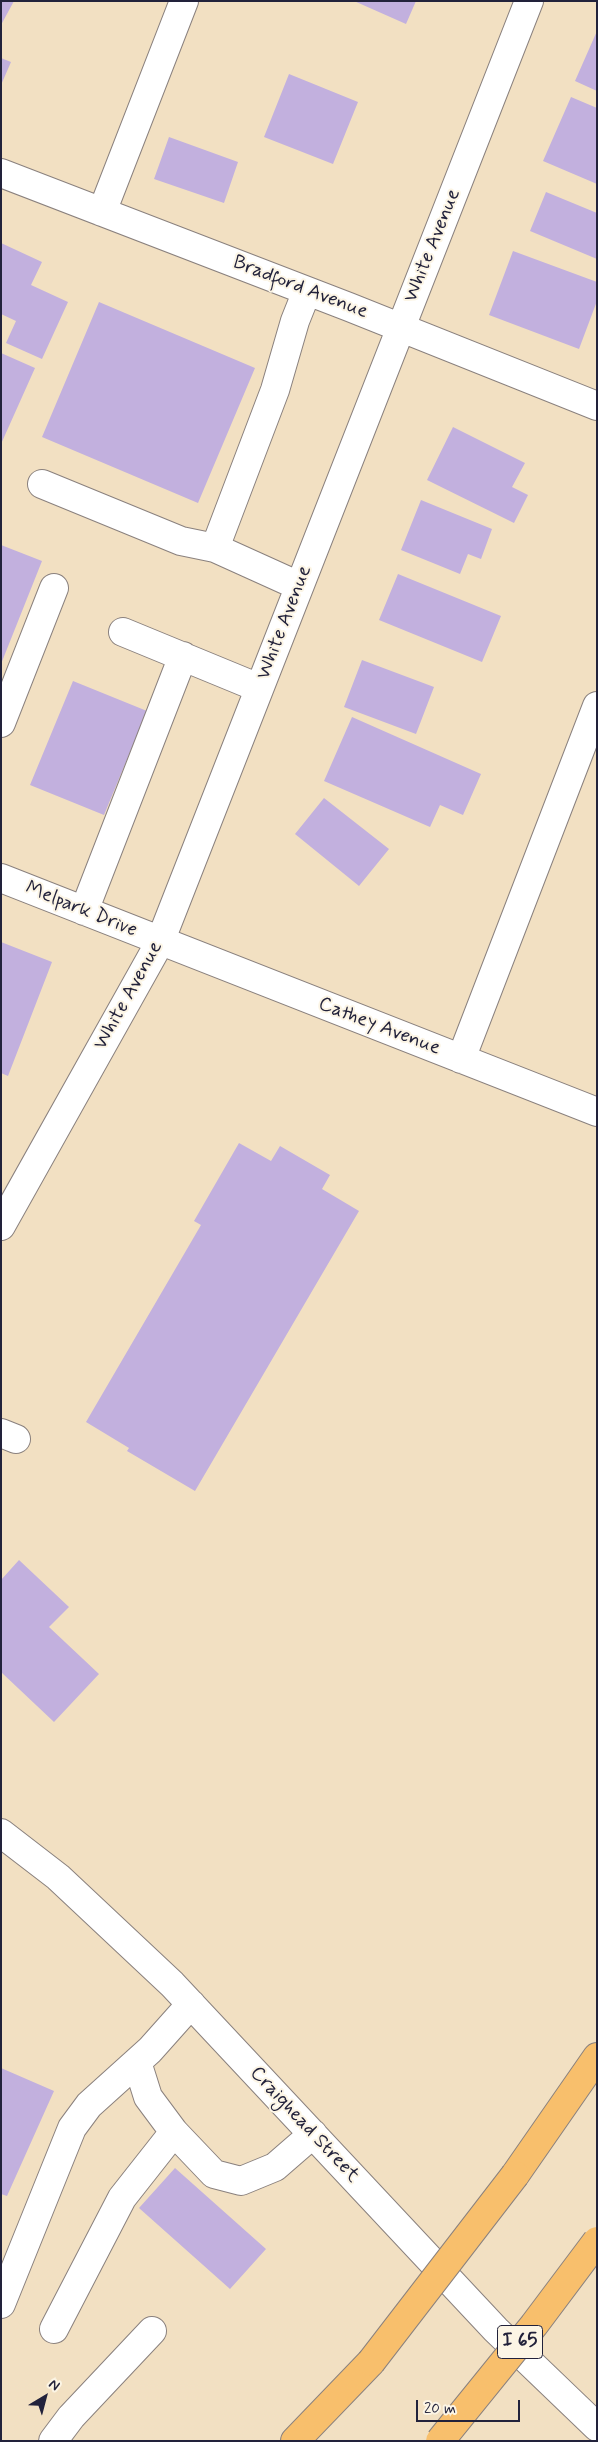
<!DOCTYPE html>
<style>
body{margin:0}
#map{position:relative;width:598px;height:2442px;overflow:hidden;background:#f2e0c2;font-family:Mynerve,sans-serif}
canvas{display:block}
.frame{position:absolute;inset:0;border:2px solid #22223b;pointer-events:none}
.north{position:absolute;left:20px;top:2372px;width:50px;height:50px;-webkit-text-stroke:4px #fcf5e5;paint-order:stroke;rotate:37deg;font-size:14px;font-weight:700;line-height:20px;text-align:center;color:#22223b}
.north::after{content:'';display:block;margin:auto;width:18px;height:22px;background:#22223b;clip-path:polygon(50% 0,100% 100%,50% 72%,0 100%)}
.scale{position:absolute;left:416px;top:2400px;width:104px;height:22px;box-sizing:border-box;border:2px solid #22223b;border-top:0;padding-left:6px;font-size:15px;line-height:18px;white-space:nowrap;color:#22223b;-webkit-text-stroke:4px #fcf5e5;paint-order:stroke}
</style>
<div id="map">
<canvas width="598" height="2442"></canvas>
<div class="frame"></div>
<div class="north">N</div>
<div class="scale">20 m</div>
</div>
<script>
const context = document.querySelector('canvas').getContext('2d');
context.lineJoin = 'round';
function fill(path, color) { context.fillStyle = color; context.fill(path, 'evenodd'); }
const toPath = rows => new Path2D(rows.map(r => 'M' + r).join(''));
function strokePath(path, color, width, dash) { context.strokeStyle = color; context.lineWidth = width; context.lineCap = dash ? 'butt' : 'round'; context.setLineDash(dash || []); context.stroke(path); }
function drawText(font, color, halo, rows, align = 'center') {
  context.font = font + ' Mynerve,sans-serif'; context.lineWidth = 4; context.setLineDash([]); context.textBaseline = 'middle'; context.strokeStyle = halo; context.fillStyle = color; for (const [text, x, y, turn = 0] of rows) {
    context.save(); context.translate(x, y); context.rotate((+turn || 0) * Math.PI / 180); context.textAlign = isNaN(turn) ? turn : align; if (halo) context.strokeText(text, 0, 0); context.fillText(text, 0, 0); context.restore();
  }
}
const building = toPath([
 [1,1,14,1,1,25],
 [354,1,416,1,406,24],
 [597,31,597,91,575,81],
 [1,58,11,62,1,85],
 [289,74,358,102,333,164,264,137],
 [571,97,597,108,597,184,543,161],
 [169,137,238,162,224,203,154,179],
 [546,192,597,213,597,259,530,231],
 [1,243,42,262,31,285,68,302,42,359,6,343,16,321,1,314],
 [513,251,597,282,597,301,579,349,489,315],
 [99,302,255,368,198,503,42,437],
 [1,353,35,368,1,444],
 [453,427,525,463,512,487,528,495,514,523,427,480],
 [421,500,492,529,481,559,468,554,460,574,401,550],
 [1,545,42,561,1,664],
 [398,574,501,616,482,662,379,620],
 [362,660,434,687,416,734,344,707],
 [73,681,147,711,104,815,30,785],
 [352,717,481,774,463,815,440,805,430,827,324,781],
 [324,798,389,849,359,886,295,834],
 [1,942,52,962,8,1076,1,1073],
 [239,1143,271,1161,280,1146,330,1175,322,1189,359,1211,195,1491,127,1451,129,1448,86,1422,201,1225,194,1221],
 [19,1560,69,1607,49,1627,99,1674,54,1722,1,1672,1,1580],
 [1,2068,54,2091,7,2196,1,2194],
 [175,2168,266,2249,230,2289,139,2208]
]);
const minor = toPath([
 [1,173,349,307,597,406],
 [102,212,184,1],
 [42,484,181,541,215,548,299,586],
 [215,548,275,390,295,321,307,291],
 [123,632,259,688],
 [1,723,54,588],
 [1,878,597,1112],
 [84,911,183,656],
 [461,1059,597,706],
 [1,1226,160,942,529,1],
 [1,1433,16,1439],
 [1,1833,58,1877,172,1984,496,2330,597,2427],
 [137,2062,148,2097,174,2132,214,2174,241,2181,275,2167,313,2134],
 [1,2304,72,2128,89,2105,150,2050,191,2004],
 [54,2329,122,2198,174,2132],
 [53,2441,71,2417,152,2331]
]);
const highway = toPath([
 [515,2175,597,2057],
 [295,2441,371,2362]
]);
const highwayBridge = toPath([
 [371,2362,515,2175],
 [440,2441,534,2325,597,2241]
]);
const shields = [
 [520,2342,45]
];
const shieldNames = [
 ["I 65",520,2342]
];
const streetNames = [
 ["White Avenue",433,246,-68],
 ["Bradford Avenue",300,288,21],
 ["White Avenue",285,623,-69],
 ["Melpark Drive",81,910,22],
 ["White Avenue",129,996,-61],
 ["Cathey Avenue",379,1027,21],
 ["Craighead Street",304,2125,47]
];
fill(building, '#c2b0de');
strokePath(minor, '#8a817e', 30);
strokePath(highway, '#8a817e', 30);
strokePath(minor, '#fff', 28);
strokePath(highway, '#f8bf6c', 28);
strokePath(highwayBridge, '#8a817e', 30, []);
strokePath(highwayBridge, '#f8bf6c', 28);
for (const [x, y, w] of shields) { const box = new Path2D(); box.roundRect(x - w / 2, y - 16.5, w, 33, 4); context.fillStyle = '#fcf5e5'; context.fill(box); strokePath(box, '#22223b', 1); }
drawText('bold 19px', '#22223b', null, shieldNames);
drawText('20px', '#22223b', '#fcf5e5', streetNames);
</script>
